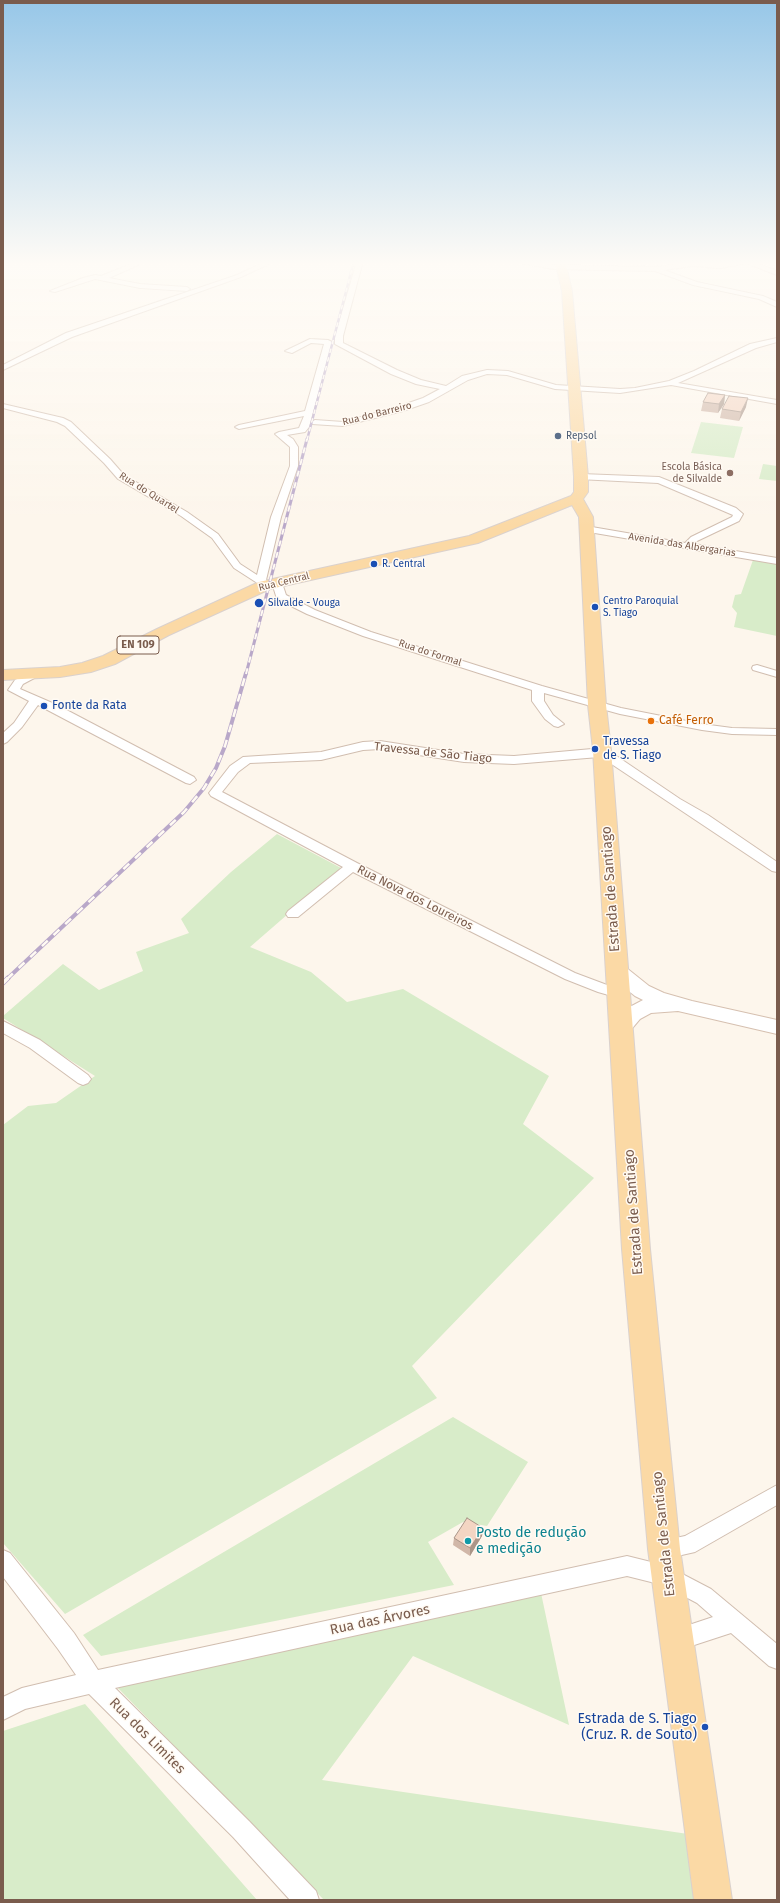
<!DOCTYPE html>
<meta charset="utf-8">
<style>
body{margin:0}
#map{position:relative;width:780px;height:1903px;overflow:hidden;background:#fdf6ec;font-family:"Fira Sans",sans-serif}
canvas{display:block}
.frame{position:absolute;inset:0;border:4px solid #7a5c4d;pointer-events:none}
</style>
<div id="map">
<canvas width="780" height="1903"></canvas>
<div class="frame"></div>
</div>
<script>
const context = document.querySelector('canvas').getContext('2d');
context.lineJoin = 'round';
function fill(path, color) { context.fillStyle = color; context.fill(path, 'evenodd'); }
const toPath = rows => new Path2D(rows.map(r => 'M' + r).join(''));
function strokePath(path, color, width, dash) { context.strokeStyle = color; context.lineWidth = width; context.lineCap = dash ? 'butt' : 'round'; context.setLineDash(dash || []); context.stroke(path); }
function drawText(font, color, halo, rows, align = 'center') {
  context.font = font + ' "Fira Sans",sans-serif'; context.lineWidth = 3; context.setLineDash([]); context.textBaseline = 'middle'; context.strokeStyle = halo; context.fillStyle = color; for (const [text, x, y, turn = 0] of rows) {
    context.save(); context.translate(x, y); context.rotate((+turn || 0) * Math.PI / 180); context.textAlign = isNaN(turn) ? turn : align; if (halo) context.strokeText(text, 0, 0); context.fillText(text, 0, 0); context.restore();
  }
}
const green = toPath([
 [701,422,743,427,734,458,691,453],
 [763,464,777,466,777,481,759,479],
 [753,560,777,564,777,636,734,627,737,613,732,607,735,595,741,594],
 [277,834,341,868,250,947,311,972,347,1002,403,989,549,1076,523,1124,594,1178,412,1366,437,1398,65,1614,3,1543,3,1125,28,1106,56,1103,95,1076,3,1018,3,1016,63,964,99,990,143,971,136,952,189,933,181,919,231,872],
 [453,1417,528,1462,487,1526,463,1522,428,1542,454,1585,101,1656,83,1635],
 [541,1593,569,1725,413,1656,322,1780,688,1834,698,1900,324,1900,117,1687],
 [85,1704,257,1900,3,1900,3,1731]
]);
const minor = toPath([
 [267,261,275,261,241,277,72,337,3,370,3,365,66,333,237,275,267,261],
 [357,261,363,261,343,336,343,343,397,370,421,380,446,386,462,376,487,370,508,371,556,385,620,389,635,388,669,381,694,371,750,344,777,338,777,342,756,348,678,383,777,400,777,404,671,385,620,393,555,389,507,375,487,374,468,380,429,402,403,411,343,426,312,424,311,422,315,420,343,422,397,407,423,398,440,389,416,384,391,374,335,344,335,336,357,261],
 [508,261,523,261,554,265,656,267,692,262,721,264,751,261,777,271,777,275,746,263,721,268,692,266,664,270,697,282,763,296,777,302,777,307,759,299,693,285,655,271,554,269,508,261],
 [136,262,138,263,138,265,109,278,140,284,187,287,190,289,187,291,140,288,95,279,55,292,50,291,83,278,95,275,101,276,136,262],
 [310,339,328,340,332,342,309,427,305,432,287,435,293,439,298,447,298,466,281,517,266,580,270,585,265,588,234,568,212,538,181,516,118,479,104,463,65,426,57,422,3,408,3,404,63,418,71,422,110,459,124,475,187,512,218,534,240,564,257,575,271,517,290,466,290,447,275,434,279,432,299,428,304,416,239,429,235,427,239,425,305,411,324,344,311,343,292,353,285,351,310,339],
 [581,474,659,477,736,508,743,514,739,521,697,541,694,544,777,558,777,564,583,531,583,527,586,526,685,543,691,537,732,517,733,515,658,483,578,479,578,475,581,474],
 [277,580,282,583,286,595,315,610,371,632,542,686,621,708,702,724,732,728,777,729,777,735,732,734,702,730,620,714,544,693,544,701,553,715,564,724,558,727,554,726,545,719,532,701,532,690,363,636,307,614,277,599,272,583,277,580],
 [757,665,777,671,777,677,753,670,752,668,753,666,757,665],
 [34,671,38,672,39,674,38,676,23,684,20,689,57,705,194,777,196,780,190,784,186,783,38,705,22,727,7,742,3,744,3,733,14,723,29,701,8,690,15,680,34,671],
 [380,741,464,754,514,756,592,749,605,751,615,755,680,799,708,815,777,862,777,872,772,871,607,761,599,757,514,764,464,762,380,749,363,750,321,760,250,763,238,772,222,792,357,863,575,973,607,985,624,990,626,993,624,996,619,998,598,992,565,979,353,872,298,917,288,917,286,914,288,911,343,867,211,796,209,793,230,766,243,757,321,752,363,742,380,741],
 [3,1021,40,1040,88,1075,91,1079,88,1083,83,1085,78,1083,30,1048,3,1033,3,1021],
 [777,1485,777,1505,695,1552,664,1559,657,1556,654,1549,657,1542,685,1536,777,1485],
 [3,1550,10,1553,74,1633,98,1670,627,1556,667,1566,711,1589,777,1644,777,1669,769,1666,731,1633,676,1651,668,1648,665,1640,668,1632,713,1617,697,1603,663,1585,627,1576,115,1688,249,1821,316,1891,319,1900,290,1900,233,1837,89,1694,25,1709,3,1720,3,1697,22,1688,76,1675,58,1649,3,1577,3,1550]
]);
const secondary = toPath([
 [617,964,624,966,649,986,664,993,692,1001,777,1020,777,1034,678,1011,651,1013,640,1019,629,1032,622,1034,615,1032,611,1027,626,1009,643,1000,635,996,610,976,607,971,610,966,617,964]
]);
const primary = toPath([
 [555,261,565,261,572,291,588,477,588,492,583,499,593,517,606,705,611,750,650,1249,680,1549,732,1900,694,1900,648,1549,622,1249,593,750,588,705,579,517,572,505,478,543,270,589,169,635,115,664,91,672,60,677,3,680,3,670,60,667,82,663,103,656,157,629,259,582,469,536,571,496,574,492,574,477,562,291,555,261]
]);
const railFar3 = toPath([
 [307,440,354,261]
]);
const railFar2 = toPath([
 [246,674,307,439]
]);
const railFar1 = toPath([
 [7,979,184,812,204,788,216,768,225,746,246,673]
]);
const rail = toPath([
 [3,983,8,978]
]);
const wall = toPath([
 [725,395,724,404,718,413,701,411,703,402],
 [746,407,739,421,720,418,722,409],
 [483,1528,482,1536,470,1556,453,1545,454,1538]
]);
const shadedWall = toPath([
 [725,395,724,404,718,413,719,404],
 [748,398,746,407,739,421,741,412],
 [483,1528,482,1536,470,1556,470,1548]
]);
const building = toPath([
 [708,393,725,395,719,404,703,402,708,393],
 [729,396,748,398,741,412,722,409,729,396],
 [467,1518,483,1528,470,1548,454,1538,467,1518]
]);
const markers = [
 [558,436,4,"#5c6f8a"],
 [730,473,4,"#8d6e63"],
 [374,564,4,"#1a4fb4"],
 [259,603,5,"#1a4fb4"],
 [595,607,4,"#1a4fb4"],
 [44,706,4,"#1a4fb4"],
 [651,721,4,"#e8710a"],
 [595,749,4,"#1a4fb4"],
 [468,1541,4,"#0f9aa8"],
 [705,1727,4,"#1a4fb4"]
];
const farStreetnames = [
 ["Rua do Barreiro",377,414,-14],
 ["Rua do Quartel",149,493,32],
 ["Avenida das Albergarias",682,545,9],
 ["Rua Central",284,582,-14],
 ["Rua do Formal",430,653,18]
];
const farServicenames = [
 ["Repsol",566,436]
];
const farEducationnames = [
 ["Escola Básica",722,467],
 ["de Silvalde",722,479]
];
const farTransitnames = [
 ["R. Central",382,564],
 ["Centro Paroquial",603,601],
 ["S. Tiago",603,613],
 ["Silvalde - Vouga",268,603]
];
const shields = [
 [138,645,42]
];
const shieldNames = [
 ["EN 109",138,645]
];
const transitNames = [
 ["Fonte da Rata",52,706],
 ["Travessa",603,742],
 ["de S. Tiago",603,756]
];
const foodNames = [
 ["Café Ferro",659,721]
];
const streetNames = [
 ["Travessa de São Tiago",433,753,6],
 ["Rua Nova dos Loureiros",415,898,27]
];
const nearStreetnames = [
 ["Estrada de Santiago",611,889,-94],
 ["Estrada de Santiago",634,1212,-94],
 ["Estrada de Santiago",664,1534,-96],
 ["Rua das Árvores",380,1620,-12],
 ["Rua dos Limites",147,1736,45]
];
const nearCulturenames = [
 ["Posto de redução",476,1533],
 ["e medição",476,1549]
];
const nearTransitnames = [
 ["Estrada de S. Tiago",697,1719],
 ["(Cruz. R. de Souto)",697,1735]
];
fill(green, '#d8ecc9');
strokePath(minor, '#d1beb0', 2);
strokePath(secondary, '#d6c0b0', 2);
strokePath(primary, '#dad1cd', 2);
fill(minor, '#fff');
fill(secondary, '#fff');
fill(primary, '#fbd9a5');
strokePath(railFar3, '#b9a8c9', 2.5);
strokePath(railFar2, '#b9a8c9', 3);
strokePath(railFar1, '#b9a8c9', 4);
strokePath(rail, '#b9a8c9', 5);
strokePath(railFar3, '#fffaf3', 1.5, [4.5]);
strokePath(railFar2, '#fffaf3', 2, [6]);
strokePath(railFar1, '#fffaf3', 2.5, [8]);
strokePath(rail, '#fffaf3', 3.5, [10]);
fill(wall, '#d1b7a8');
fill(shadedWall, '#aa9588');
fill(building, '#f3d5c3');
strokePath(building, '#aa9588', 1);
const sky = context.createLinearGradient(0, 0, 0, 527);
sky.addColorStop(0, '#97c7e8');
sky.addColorStop(0.5, '#fefbf6');
sky.addColorStop(1, '#fefbf600');
context.fillStyle = sky;
context.fillRect(0, 0, 780, 527);
for (const [x, y, r, color] of markers) { const dot = new Path2D(); dot.arc(x, y, r, 0, 2 * Math.PI); context.fillStyle = color; context.fill(dot); strokePath(dot, '#fffaf3', 1.5); }
drawText('10px', '#7a5c4d', '#fffaf3', farStreetnames);
drawText('10px', '#4e5e75', '#fffaf3', farServicenames, 'left');
drawText('10px', '#785e54', '#fffaf3', farEducationnames, 'right');
drawText('10px', '#164399', '#fffaf3', farTransitnames, 'left');
for (const [x, y, w] of shields) { const box = new Path2D(); box.roundRect(x - w / 2, y - 9, w, 18, 3); context.fillStyle = '#fffaf3'; context.fill(box); strokePath(box, '#7a5c4d', 1); }
drawText('bold 11px', '#7a5c4d', null, shieldNames);
drawText('12px', '#164399', '#fffaf3', transitNames, 'left');
drawText('12px', '#c56008', '#fffaf3', foodNames, 'left');
drawText('12px', '#7a5c4d', '#fffaf3', streetNames);
drawText('14px', '#7a5c4d', '#fffaf3', nearStreetnames);
drawText('14px', '#0d838f', '#fffaf3', nearCulturenames, 'left');
drawText('14px', '#164399', '#fffaf3', nearTransitnames, 'right');
</script>
